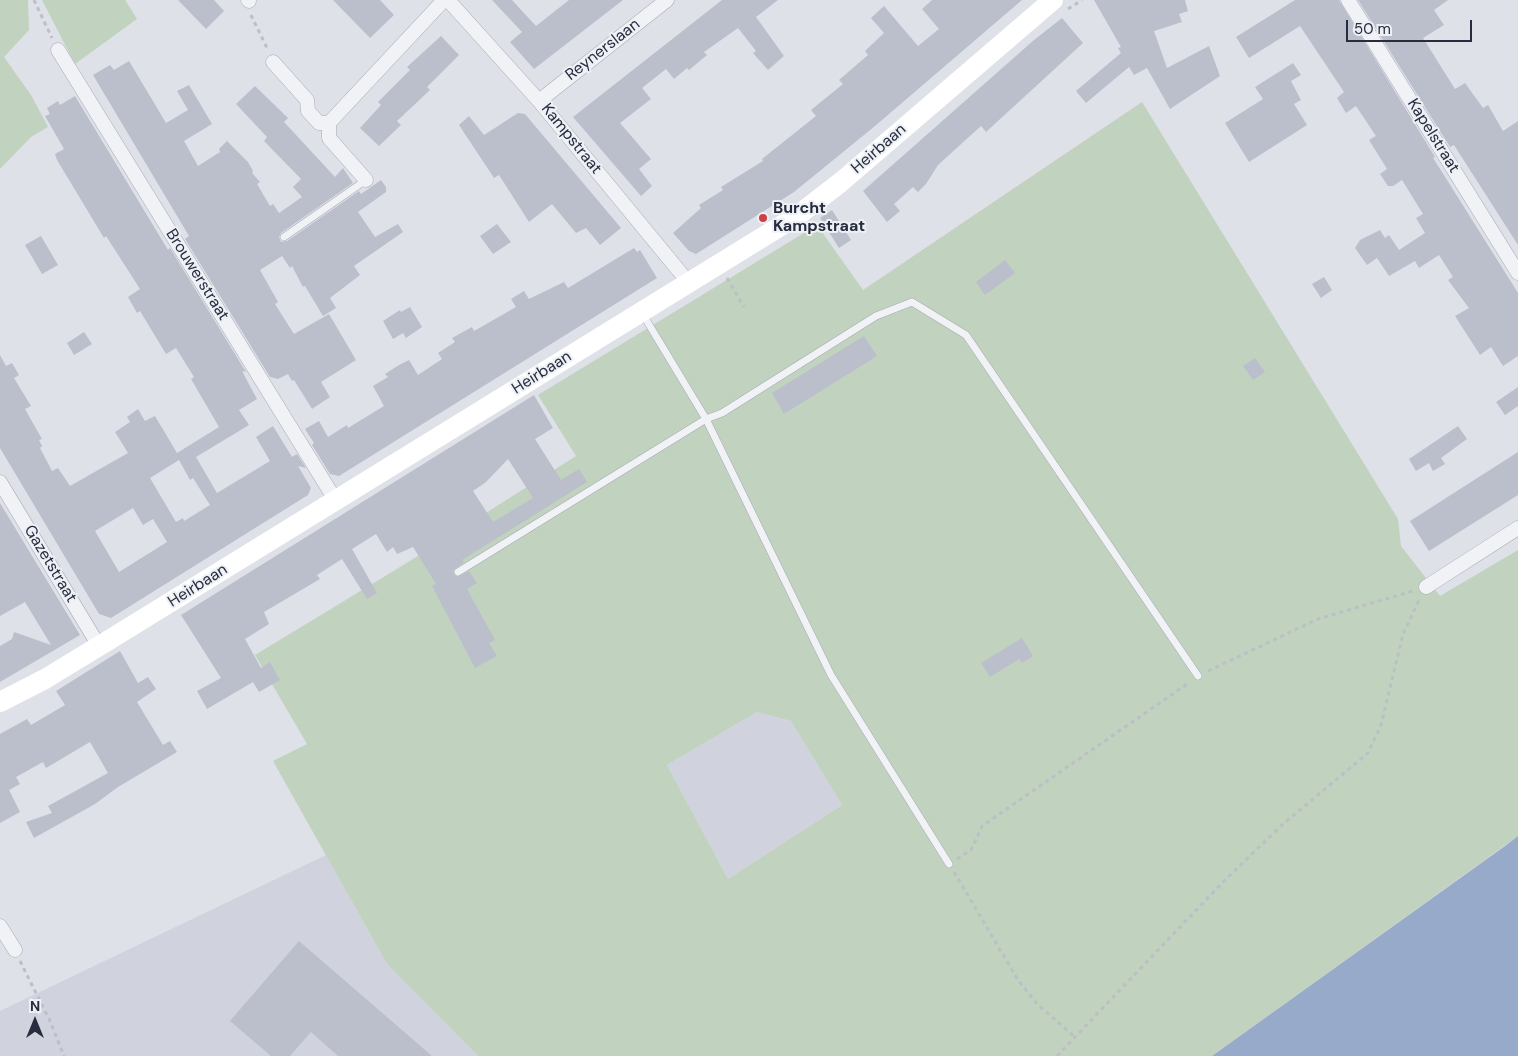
<!DOCTYPE html>
<style>
body{margin:0}
#map{position:relative;width:1518px;height:1056px;overflow:hidden;background:#dee1e8;font-family:"DM Sans",sans-serif}
canvas{display:block}
.north{position:absolute;left:10px;top:996px;width:50px;height:50px;-webkit-text-stroke:4px #edf0f5;paint-order:stroke;rotate:0deg;font-size:14px;font-weight:700;line-height:20px;text-align:center;color:#272d3f}
.north::after{content:'';display:block;margin:auto;width:18px;height:22px;background:#272d3f;clip-path:polygon(50% 0,100% 100%,50% 72%,0 100%)}
.scale{position:absolute;left:1346px;top:20px;width:126px;height:22px;box-sizing:border-box;border:2px solid #272d3f;border-top:0;padding-left:6px;font-size:15px;line-height:18px;white-space:nowrap;color:#272d3f;-webkit-text-stroke:4px #edf0f5;paint-order:stroke}
</style>
<div id="map">
<canvas width="1518" height="1056"></canvas>
<div class="north">N</div>
<div class="scale">50 m</div>
</div>
<script>
const context = document.querySelector('canvas').getContext('2d');
context.lineJoin = 'round';
function fill(path, color) { context.fillStyle = color; context.fill(path, 'evenodd'); }
const toPath = rows => new Path2D(rows.map(r => 'M' + r).join(''));
function strokePath(path, color, width, dash) { context.strokeStyle = color; context.lineWidth = width; context.lineCap = dash ? 'butt' : 'round'; context.setLineDash(dash || []); context.stroke(path); }
function drawText(font, color, halo, rows, align = 'center') {
  context.font = font + ' "DM Sans",sans-serif'; context.lineWidth = 4; context.setLineDash([]); context.textBaseline = 'middle'; context.strokeStyle = halo; context.fillStyle = color; for (const [text, x, y, turn = 0] of rows) {
    context.save(); context.translate(x, y); context.rotate((+turn || 0) * Math.PI / 180); context.textAlign = isNaN(turn) ? turn : align; if (halo) context.strokeText(text, 0, 0); context.fillText(text, 0, 0); context.restore();
  }
}
const built = toPath([
 [757,712,791,721,842,805,728,879,667,765],
 [326,855,387,964,478,1056,0,1056,0,1011]
]);
const green = toPath([
 [0,0,28,0,29,30,4,57,31,95,48,127,31,137,0,169],
 [42,0,125,0,137,19,75,64],
 [1142,102,1398,519,1401,546,1440,596,1518,550,1518,836,1212,1056,478,1056,387,964,273,761,307,744,255,655,405,564,576,456,538,395,817,225,863,290],
 [757,712,791,721,842,805,728,879,667,765]
]);
const water = toPath([
 [1518,836,1518,1056,1212,1056,1505,846]
]);
const building = toPath([
 [178,0,214,0,224,11,206,29],
 [333,0,380,0,394,15,370,38],
 [492,0,512,0,536,26,569,0,623,0,534,69,510,42,522,32],
 [722,0,778,0,756,17,784,56,768,70,753,53,756,51,738,28,704,52,707,55,689,70,687,68,674,79,666,69,642,88,651,99,620,123,651,159,639,169,652,186,641,196,573,117],
 [932,0,1022,0,875,126,794,192,696,254,689,251,673,233,701,208,699,205,723,190,721,187,763,161,762,159,816,116,811,110,843,84,839,80,868,55,865,51,884,33,871,18,884,6,918,46,939,29,922,9],
 [1094,0,1185,0,1188,11,1179,14,1182,22,1154,31,1167,68,1209,46,1220,76,1170,109,1147,68,1134,75,1129,67,1086,103,1076,91,1121,53,1118,48,1121,47],
 [1295,0,1339,0,1435,157,1433,158,1442,172,1518,293,1518,356,1503,366,1491,347,1480,355,1455,316,1469,308,1448,280,1453,277,1439,255,1419,268,1415,261,1389,276,1377,258,1367,265,1355,248,1360,240,1380,230,1385,238,1389,235,1399,250,1425,233,1416,218,1423,214,1402,180,1393,186,1388,186,1380,174,1387,169,1369,140,1376,136,1356,106,1346,113,1337,98,1344,92,1300,26,1249,58,1236,37],
 [1358,0,1448,0,1434,10,1444,25,1423,38,1455,89,1465,83,1483,108,1488,105,1503,131,1518,121,1518,245,1454,145,1450,147],
 [1062,18,1083,43,986,132,981,126,938,165,926,184,918,192,913,187,894,204,900,211,887,222,863,191,1034,40],
 [441,36,459,55,427,87,430,90,397,121,401,125,379,146,360,128,381,105,378,102,410,70,407,67],
 [129,61,166,123,188,110,177,91,189,85,212,124,184,141,198,166,220,152,219,149,227,141,248,162,253,171,252,173,260,182,257,184,270,206,273,204,279,213,302,197,293,187,301,179,264,141,267,137,236,104,255,86,288,118,284,122,335,177,343,168,353,183,281,233,279,237,281,242,287,241,359,191,361,194,381,180,386,187,386,192,358,212,375,237,398,224,403,232,354,266,360,275,330,298,336,308,323,316,305,286,303,287,292,266,290,268,282,256,260,270,278,302,275,304,294,334,329,314,356,360,321,382,330,397,312,409,294,380,292,381,288,374,278,379,270,377,185,239,189,236,93,75,110,65,114,70],
 [1293,63,1301,75,1291,81,1301,100,1294,104,1307,125,1249,162,1225,123,1263,99,1255,87],
 [75,96,168,250,170,248,246,372,242,371,257,399,239,410,249,425,196,457,217,493,270,461,256,437,273,426,292,457,297,454,306,468,298,466,311,488,308,495,111,618,99,614,0,448,0,355,6,366,12,363,19,375,14,378,31,406,25,409,42,439,39,440,42,446,40,448,52,471,58,468,70,486,128,453,115,432,130,422,127,417,138,409,145,421,155,416,177,453,219,427,191,379,194,377,176,348,166,354,140,311,137,313,128,297,140,289,106,236,104,238,57,160,55,154,64,149,45,116,50,114,47,108,58,101,60,105],
 [179,460,190,480,193,478,210,505,184,521,183,518,176,522,150,478],
 [133,508,143,525,153,519,167,542,119,572,95,531],
 [518,113,525,114,621,228,600,245,586,228,576,233,552,204,529,222,499,175,494,178,459,125,469,116,484,135],
 [832,210,851,240,839,248,820,218],
 [497,224,511,242,493,254,480,236],
 [41,236,58,265,42,274,25,245],
 [634,248,637,252,640,250,657,278,339,476,330,474,312,445,314,443,305,429,319,421,328,437,347,425,348,428,384,406,373,386,388,377,385,374,399,365,409,360,418,375,442,359,438,353,455,342,452,338,472,327,474,331,516,307,511,299,524,291,529,299,564,282,568,288],
 [1005,260,1015,273,985,295,976,282],
 [1324,277,1332,290,1321,298,1312,284],
 [410,307,422,327,406,338,403,333,393,339,383,321,400,310,401,312],
 [84,332,92,344,74,355,67,343],
 [864,336,877,356,784,414,772,393],
 [1255,358,1265,372,1253,380,1243,366],
 [1518,387,1518,406,1505,415,1496,402],
 [534,395,553,428,535,439,561,480,579,469,587,482,462,560,464,562,453,570,454,575,458,577,469,571,477,583,467,589,495,640,489,643,497,656,475,668,432,586,436,584,413,547,397,554,393,547,387,552,376,534,352,549,377,593,367,599,342,559,317,575,320,579,264,612,269,624,245,639,261,668,270,662,280,680,259,692,253,682,207,709,197,691,221,678,181,615],
 [508,459,533,498,493,522,473,491,486,482],
 [1458,426,1467,439,1441,458,1445,464,1433,471,1429,463,1416,471,1409,459],
 [1518,452,1518,495,1429,551,1410,521],
 [0,503,80,635,0,682,0,646,12,639,14,632,51,645,25,602,0,616],
 [1022,638,1033,656,1022,663,1019,659,990,677,981,663],
 [120,651,138,683,148,677,156,689,137,702,163,745,170,741,177,752,118,787,95,804,34,838,26,822,52,813,48,806,108,773,90,742,46,768,43,762,16,777,20,784,9,790,20,812,0,823,0,734,27,719,31,725,65,705,56,691],
 [299,941,351,986,432,1056,338,1056,311,1032,290,1056,271,1056,230,1021]
]);
const path = toPath([
 [34,0,52,38],
 [1068,9,1082,0],
 [251,15,268,50],
 [727,278,744,307],
 [1208,671,1318,619,1413,591],
 [957,859,971,850,982,826,1190,682],
 [954,872,1018,980,1037,1004,1075,1037],
 [20,961,50,1021,64,1056],
 [1057,1056,1224,881,1282,825,1368,753,1381,725,1403,634,1420,598]
]);
const lane = toPath([
 [284,237,366,180],
 [642,313,706,419,831,675,949,864],
 [458,572,706,419,722,413,876,316,912,302,966,335,1198,676]
]);
const street = toPath([
 [248,0,249,1],
 [448,0,539,101,689,283],
 [1348,0,1518,273],
 [58,50,336,501],
 [273,62,307,100,308,111,319,123,329,123],
 [539,101,667,0],
 [366,180,329,138,329,123,444,0],
 [0,482,99,646],
 [1426,587,1518,528],
 [0,926,15,950]
]);
const secondary = toPath([
 [0,702,45,679,109,640,797,216,841,182,1053,0]
]);
const markers = [
 [763,218,5,"#cf4044"]
];
const streetNames = [
 ["Reynerslaan",603,50,-38],
 ["Kapelstraat",1433,136,58],
 ["Kampstraat",571,139,51],
 ["Heirbaan",879,149,-41],
 ["Brouwerstraat",197,275,58],
 ["Heirbaan",542,373,-32],
 ["Gazetstraat",50,564,59],
 ["Heirbaan",198,586,-32]
];
const poiNames = [
 ["Burcht",773,209],
 ["Kampstraat",773,227]
];
fill(built, '#d0d3dd');
fill(green, '#c1d2bf');
fill(water, '#98aac9');
fill(building, '#bbbfcb');
strokePath(lane, '#a7abb5', 8);
strokePath(street, '#a7abb5', 15);
strokePath(path, '#bcbfc6', 3, [4, 4]);
strokePath(lane, '#f1f2f6', 7);
strokePath(street, '#f1f2f6', 14);
strokePath(secondary, '#fff', 20);
for (const [x, y, r, color] of markers) { const dot = new Path2D(); dot.arc(x, y, r, 0, 2 * Math.PI); context.fillStyle = color; context.fill(dot); strokePath(dot, '#edf0f5', 2); }
drawText('16px', '#272d3f', '#edf0f5', streetNames);
drawText('bold 16px', '#272d3f', '#edf0f5', poiNames, 'left');
</script>
